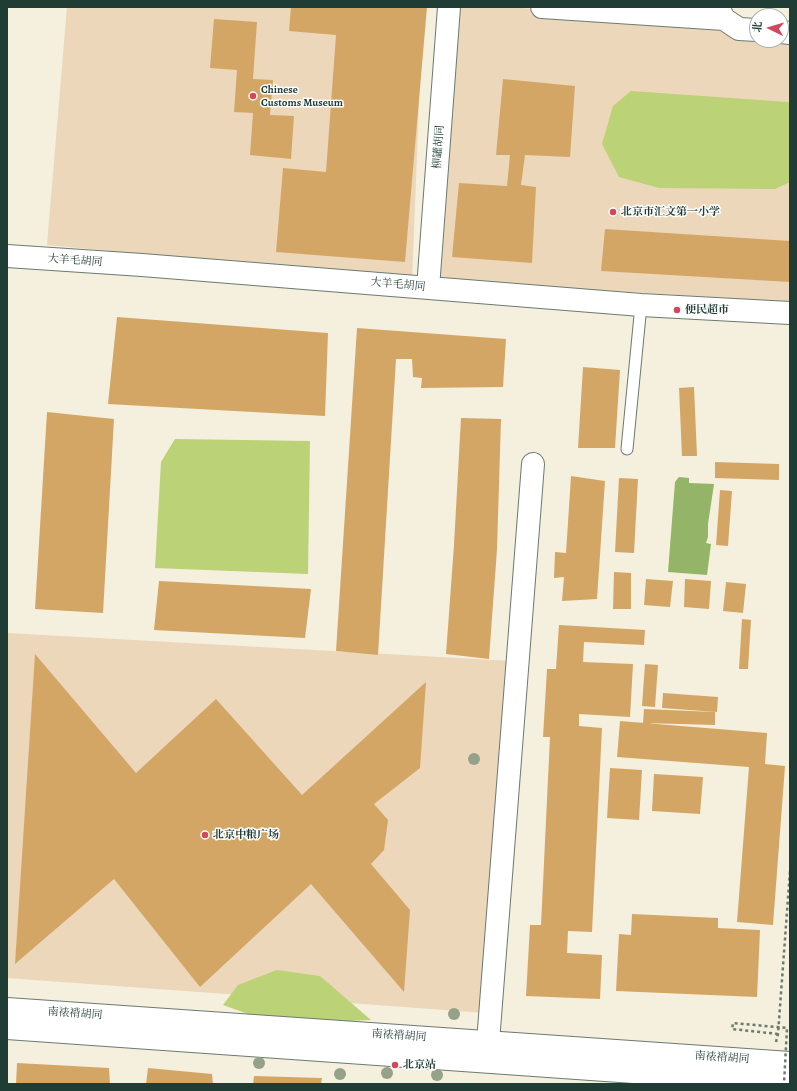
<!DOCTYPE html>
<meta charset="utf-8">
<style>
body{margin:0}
#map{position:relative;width:797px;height:1091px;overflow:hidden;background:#f5efdd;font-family:Alegreya,"Noto Serif SC",serif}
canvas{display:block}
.frame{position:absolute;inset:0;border:8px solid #1f3d34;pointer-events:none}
.north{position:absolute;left:749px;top:8px;width:40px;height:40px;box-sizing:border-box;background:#fff;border:1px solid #a5b1ae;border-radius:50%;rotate:275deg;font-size:11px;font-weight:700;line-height:16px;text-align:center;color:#1f3d34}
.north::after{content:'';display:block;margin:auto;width:14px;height:18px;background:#d1495b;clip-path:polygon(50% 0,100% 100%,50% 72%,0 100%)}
</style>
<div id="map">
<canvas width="797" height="1091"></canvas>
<div class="frame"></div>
<div class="north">北</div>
</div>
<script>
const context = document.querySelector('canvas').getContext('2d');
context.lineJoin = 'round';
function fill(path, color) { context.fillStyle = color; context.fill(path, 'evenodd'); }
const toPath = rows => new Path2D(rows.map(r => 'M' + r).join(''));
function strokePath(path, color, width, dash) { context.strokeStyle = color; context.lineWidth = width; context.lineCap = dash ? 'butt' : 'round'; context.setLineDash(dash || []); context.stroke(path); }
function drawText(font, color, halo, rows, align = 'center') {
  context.font = font + ' Alegreya,"Noto Serif SC",serif'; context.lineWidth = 3; context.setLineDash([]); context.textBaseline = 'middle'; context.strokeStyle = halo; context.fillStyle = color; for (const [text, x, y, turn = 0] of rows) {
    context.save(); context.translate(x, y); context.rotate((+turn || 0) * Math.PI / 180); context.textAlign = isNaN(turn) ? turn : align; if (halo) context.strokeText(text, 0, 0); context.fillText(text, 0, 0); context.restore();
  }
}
const built = toPath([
 [67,7,423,7,412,280,47,245],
 [455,7,512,7,720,28,757,40,790,39,790,302,435,280],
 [7,633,512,661,486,1013,7,978]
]);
const green = toPath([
 [631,91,788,102,790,104,790,182,775,189,659,188,619,177,602,144,613,106],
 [175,439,310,441,308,574,155,568,161,462],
 [277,970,320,976,371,1020,300,1023,248,1014,223,1005,238,985]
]);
const forest = toPath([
 [679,477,689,478,689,483,714,484,708,524,708,537,706,543,711,544,707,575,668,572,675,482]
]);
const building = toPath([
 [291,7,427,7,405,262,276,252,283,168,326,172,336,35,289,31],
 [214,19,257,22,253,79,273,80,270,115,294,116,291,159,250,155,253,113,234,112,237,70,210,68],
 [503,79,575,86,570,157,525,155,521,185,536,187,532,263,452,257,459,183,507,186,510,155,496,155],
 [605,229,790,241,790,282,601,271],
 [117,317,328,333,325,416,108,404],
 [357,328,506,339,503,387,421,388,422,378,413,377,412,359,396,359,378,655,336,651],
 [583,367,620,370,615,448,578,448],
 [694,387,697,456,682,456,679,388],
 [47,412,114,419,103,613,35,609],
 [461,418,501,419,497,549,489,659,446,654,454,545],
 [715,462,779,464,779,480,715,478],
 [571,476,605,481,597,599,562,601,564,577,554,578,555,552,566,553],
 [619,478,638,479,634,553,615,552],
 [720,490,732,491,728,546,716,545],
 [614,572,631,573,631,609,613,609],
 [646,579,673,581,670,607,644,605],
 [685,579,711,581,709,609,684,607],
 [159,581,311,589,305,638,154,630],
 [726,582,746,584,743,613,723,611],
 [742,619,751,620,748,669,739,669],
 [559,625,645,630,644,645,584,642,583,662,633,664,630,717,579,714,579,726,602,728,592,932,568,931,567,953,602,955,600,999,526,996,530,925,541,925,550,737,543,737,547,669,556,669],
 [35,654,136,773,216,699,302,795,426,682,420,768,374,804,388,820,384,850,371,864,410,910,404,992,311,884,200,987,114,879,15,964],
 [645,664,658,665,655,707,642,706],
 [663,693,718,697,717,712,662,708],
 [644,709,715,712,715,725,643,723],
 [620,721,767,733,765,764,785,766,773,925,737,922,749,767,617,757],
 [610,768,642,770,639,820,607,818],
 [654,774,703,777,700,814,652,811],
 [632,914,718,918,718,928,760,930,757,997,616,991,619,934,631,935],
 [17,1063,109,1068,110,1084,16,1084],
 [148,1068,212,1074,213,1084,146,1084],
 [254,1076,322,1078,321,1084,253,1084]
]);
const path = toPath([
 [776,1042,778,1034,790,871]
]);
const service = toPath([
 [627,449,641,305]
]);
const minor = toPath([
 [542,7,724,19],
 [718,7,724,19,739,29,757,30],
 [781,32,790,33],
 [7,256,142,265,641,305,790,313],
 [428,288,449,7],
 [488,1042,533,464]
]);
const tertiary = toPath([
 [7,1009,790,1063],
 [7,1028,790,1083]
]);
const pathBridge = toPath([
 [778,1034,732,1029,733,1023,787,1028,784,1084]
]);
const trees = [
 [474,759],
 [454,1014],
 [259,1063],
 [387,1073],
 [340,1074],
 [437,1075]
];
const markers = [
 [253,96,4,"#d1495b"],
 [613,212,4,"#d1495b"],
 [677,310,4,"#d1495b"],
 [205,835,4,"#d1495b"],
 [395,1065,4,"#d1495b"]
];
const poiNames = [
 ["Chinese",261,90],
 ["Customs Museum",261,103],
 ["北京市汇文第一小学",621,212],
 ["便民超市",685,310],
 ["北京中粮广场",213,835],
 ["北京站",403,1065]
];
const streetNames = [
 ["柳罐胡同",439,147,-86],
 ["大羊毛胡同",75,261,4],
 ["大羊毛胡同",398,285,5],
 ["南裱褙胡同",75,1014,4],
 ["南裱褙胡同",399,1036,4],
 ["南裱褙胡同",722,1058,4]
];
fill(built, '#ecd7ba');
fill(green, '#bbd276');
fill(forest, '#94b467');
fill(building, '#d4a666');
strokePath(service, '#6a7b6f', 13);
strokePath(minor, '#6a7b6f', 24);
strokePath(tertiary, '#6a7b6f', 24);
strokePath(path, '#6a7b6f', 2.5, [3, 3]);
strokePath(service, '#fff', 11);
strokePath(minor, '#fff', 22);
strokePath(tertiary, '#fff', 22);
strokePath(pathBridge, '#6a7b6f', 2.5, [3, 3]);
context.fillStyle = '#95a189';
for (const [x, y] of trees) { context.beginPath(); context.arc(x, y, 6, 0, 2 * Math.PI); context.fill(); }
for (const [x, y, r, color] of markers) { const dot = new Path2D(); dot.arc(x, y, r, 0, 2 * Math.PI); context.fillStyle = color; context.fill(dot); strokePath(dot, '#fff', 1.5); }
drawText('bold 11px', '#1f3d34', '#fff', poiNames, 'left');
drawText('11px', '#1f3d34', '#fff', streetNames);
</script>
